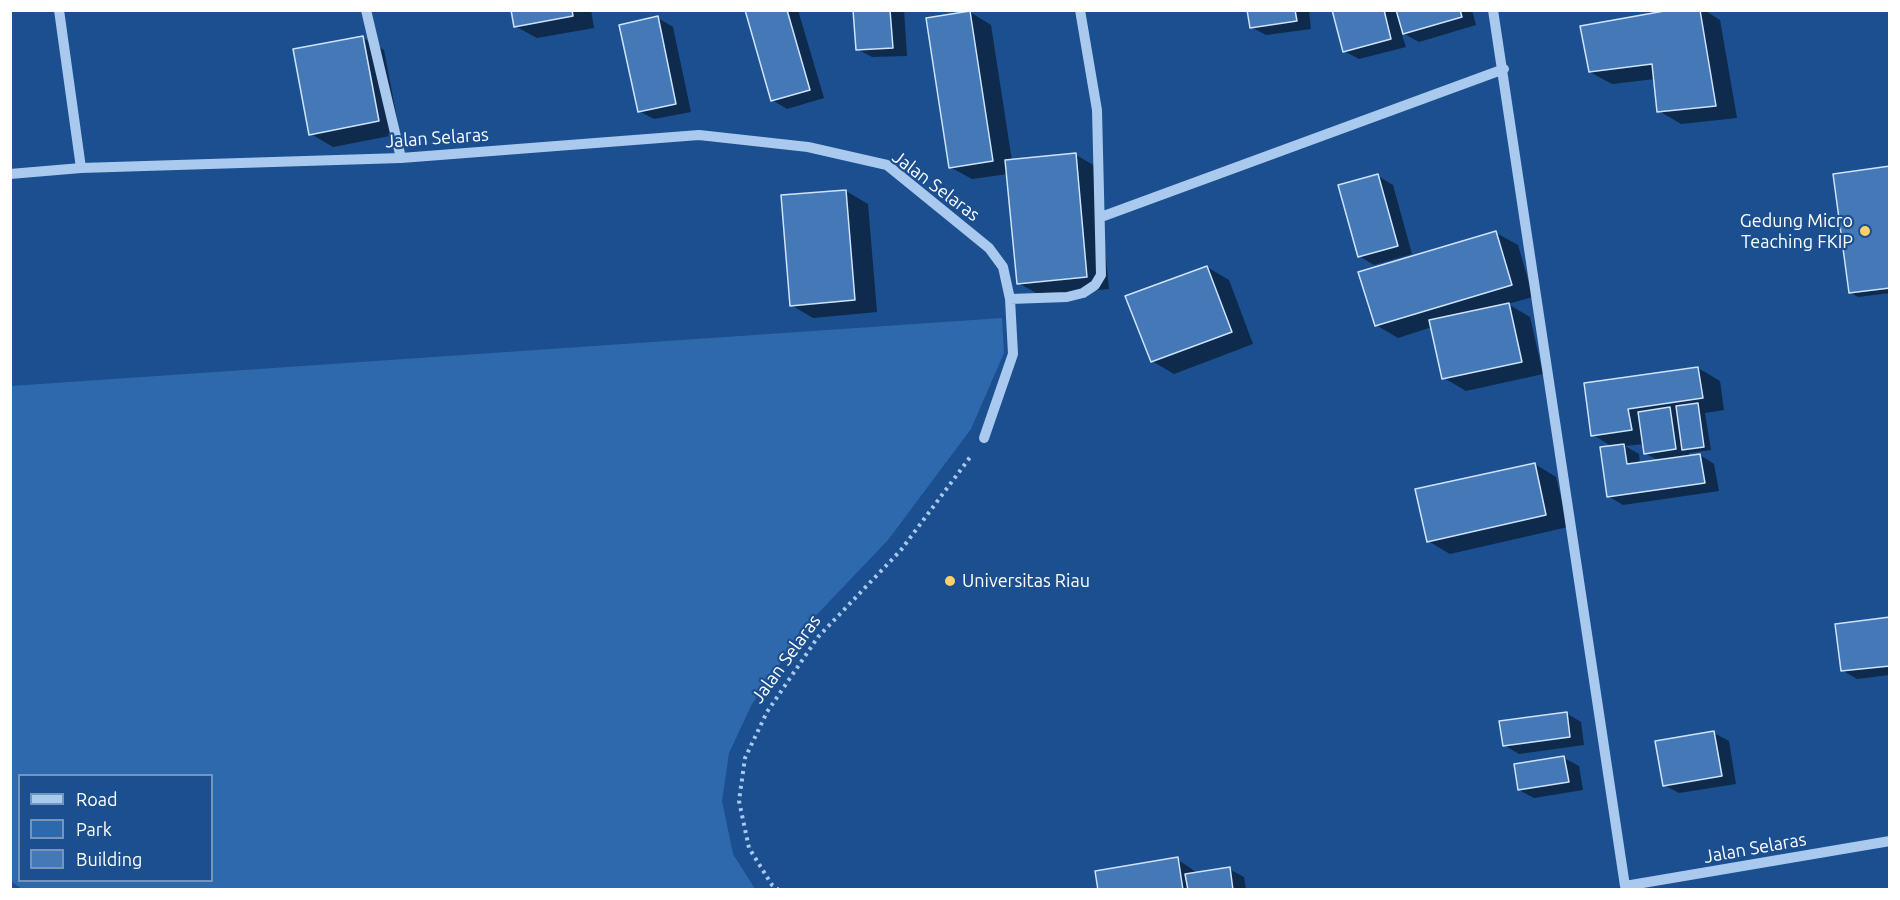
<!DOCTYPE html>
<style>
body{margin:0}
#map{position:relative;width:1900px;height:900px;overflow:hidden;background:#1b4f8f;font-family:Ubuntu,sans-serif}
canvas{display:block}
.frame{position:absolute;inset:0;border:12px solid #fff;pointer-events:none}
.legend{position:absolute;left:18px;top:774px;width:195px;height:108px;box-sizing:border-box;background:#1b4f8f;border:2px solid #7695bc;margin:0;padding:8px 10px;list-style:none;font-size:18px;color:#fff}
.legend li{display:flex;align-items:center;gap:12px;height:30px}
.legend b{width:30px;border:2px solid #7695bc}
</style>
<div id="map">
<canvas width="1900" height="900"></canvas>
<div class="frame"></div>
<ul class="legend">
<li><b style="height:8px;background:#a9c9ee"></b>Road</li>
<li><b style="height:16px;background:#2e69ad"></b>Park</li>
<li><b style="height:16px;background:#4478b7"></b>Building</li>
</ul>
</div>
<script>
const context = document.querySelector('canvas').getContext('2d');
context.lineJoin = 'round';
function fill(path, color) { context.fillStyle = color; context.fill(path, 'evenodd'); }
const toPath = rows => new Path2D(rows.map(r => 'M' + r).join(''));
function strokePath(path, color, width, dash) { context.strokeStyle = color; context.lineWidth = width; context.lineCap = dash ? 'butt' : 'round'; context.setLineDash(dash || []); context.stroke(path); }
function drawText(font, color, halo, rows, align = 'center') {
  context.font = font + ' Ubuntu,sans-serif'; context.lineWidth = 4.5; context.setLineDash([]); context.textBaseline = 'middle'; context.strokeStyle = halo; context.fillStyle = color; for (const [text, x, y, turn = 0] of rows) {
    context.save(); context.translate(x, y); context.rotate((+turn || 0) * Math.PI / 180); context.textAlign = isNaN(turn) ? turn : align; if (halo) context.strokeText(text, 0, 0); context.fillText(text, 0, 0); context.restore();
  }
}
const green = toPath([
 [1002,318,1004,353,971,429,888,540,805,627,752,704,729,753,722,801,733,854,755,889,23,890,11,881,11,386],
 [20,776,212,776,212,880,20,880]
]);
const shadow = toPath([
 [512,10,591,10,594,28,537,38,515,26],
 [746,10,798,10,824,98,787,109,772,100],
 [855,10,904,10,907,56,872,57,857,49],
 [1249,10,1309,10,1311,29,1266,35,1251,27],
 [1337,10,1472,10,1476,25,1419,42,1401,32,1406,47,1359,59,1344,51],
 [1679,10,1704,10,1720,20,1737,118,1681,124,1659,111,1655,79,1612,84,1590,72],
 [970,12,991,25,1012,161,1076,155,1097,167,1109,289,1040,295,1018,283,1008,174,972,179,950,167],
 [658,18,673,27,691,112,654,119,639,111],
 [363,38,384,50,400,134,333,147,311,134],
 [1890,167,1890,293,1858,297,1851,293],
 [1378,176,1393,185,1412,254,1374,265,1359,256],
 [846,191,868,204,877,312,813,318,791,305],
 [1496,233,1518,245,1533,297,1508,304,1530,317,1543,374,1466,391,1444,378,1432,327,1398,338,1376,325],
 [1207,267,1229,280,1253,344,1174,374,1152,361],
 [1698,368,1720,381,1724,410,1705,413,1711,450,1689,453,1690,457,1700,455,1714,464,1719,491,1623,505,1608,496,1613,447,1593,435,1586,384],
 [1644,444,1645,453,1659,461,1640,464,1639,454,1625,446],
 [1535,464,1556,477,1568,527,1450,554,1428,541],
 [1890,619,1890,675,1857,679,1842,670],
 [1566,713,1581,722,1584,745,1519,754,1504,745],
 [1714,733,1729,741,1736,784,1679,793,1664,785],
 [1564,758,1579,766,1583,790,1534,798,1519,790],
 [1177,859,1199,874,1229,869,1244,877,1246,890,1100,890]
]);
const building = toPath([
 [511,10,572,10,573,16,514,27,511,10],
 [745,10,787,10,810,90,771,101,745,10],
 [853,10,890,10,893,48,856,50,853,10],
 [1247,10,1295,10,1297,21,1250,28,1247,10],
 [1332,10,1384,10,1391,39,1343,52,1332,10],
 [1396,10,1460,10,1462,17,1403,34,1396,10],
 [1670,10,1700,10,1716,106,1657,112,1652,64,1589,72,1580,26,1670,10],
 [970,11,993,161,949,168,926,18,970,11],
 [658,16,676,104,638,112,619,25,658,16],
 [363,36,379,121,309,135,293,49,363,36],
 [1076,153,1087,277,1017,284,1005,160,1076,153],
 [1890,166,1890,288,1849,293,1833,174,1890,166],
 [1378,174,1398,246,1358,257,1338,185,1378,174],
 [846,190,855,300,790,306,781,195,846,190],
 [1496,231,1512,285,1375,326,1358,272,1496,231],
 [1207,266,1232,332,1151,362,1125,296,1207,266],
 [1509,303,1522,362,1442,379,1429,320,1509,303],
 [1698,367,1703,398,1628,409,1632,430,1591,436,1584,383,1698,367],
 [1698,403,1704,447,1682,450,1676,406,1698,403],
 [1670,407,1676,449,1644,454,1638,412,1670,407],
 [1624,444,1627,464,1700,454,1705,483,1607,497,1600,447,1624,444],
 [1535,463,1546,515,1427,542,1415,489,1535,463],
 [1890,617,1890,666,1841,671,1835,624,1890,617],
 [1567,712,1570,737,1503,746,1499,721,1567,712],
 [1714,731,1722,776,1663,786,1655,741,1714,731],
 [1564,756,1569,782,1518,790,1514,764,1564,756],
 [1178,857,1183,890,1098,890,1095,871,1178,857],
 [1230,867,1233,890,1188,890,1185,874,1230,867]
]);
const path = toPath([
 [779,890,772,885,749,848,739,801,745,758,767,712,818,637,901,550,971,456]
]);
const minor = toPath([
 [59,10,81,168],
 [366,10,401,158],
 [1493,10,1625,886,1890,841],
 [10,174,81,168,401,158,699,135,808,147,887,165,989,248,1003,267,1010,299,1013,354,984,438],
 [1101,217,1504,69],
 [1010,299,1067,297,1083,293,1095,285,1101,275,1097,110,1080,10]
]);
const markers = [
 [1865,231,6,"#ffd166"],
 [950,581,6,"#ffd166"]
];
const streetNames = [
 ["Jalan Selaras",437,138,-4],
 ["Jalan Selaras",936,186,37],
 ["Jalan Selaras",786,659,-54],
 ["Jalan Selaras",1755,848,-10]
];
const poiNames = [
 ["Gedung Micro",1853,221],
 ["Teaching FKIP",1853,242],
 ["Universitas Riau",962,581,"left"]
];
fill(green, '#2e69ad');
fill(shadow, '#0007');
fill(building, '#4478b7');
strokePath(building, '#cfe3fa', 1.5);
strokePath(path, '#a9c9ee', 4, [3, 4.5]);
strokePath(minor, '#a9c9ee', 10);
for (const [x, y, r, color] of markers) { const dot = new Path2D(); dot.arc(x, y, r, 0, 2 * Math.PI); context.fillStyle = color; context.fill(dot); strokePath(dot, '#1b4f8f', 2); }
drawText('18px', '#fff', '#1b4f8f', streetNames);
drawText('18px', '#fff', '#1b4f8f', poiNames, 'right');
</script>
